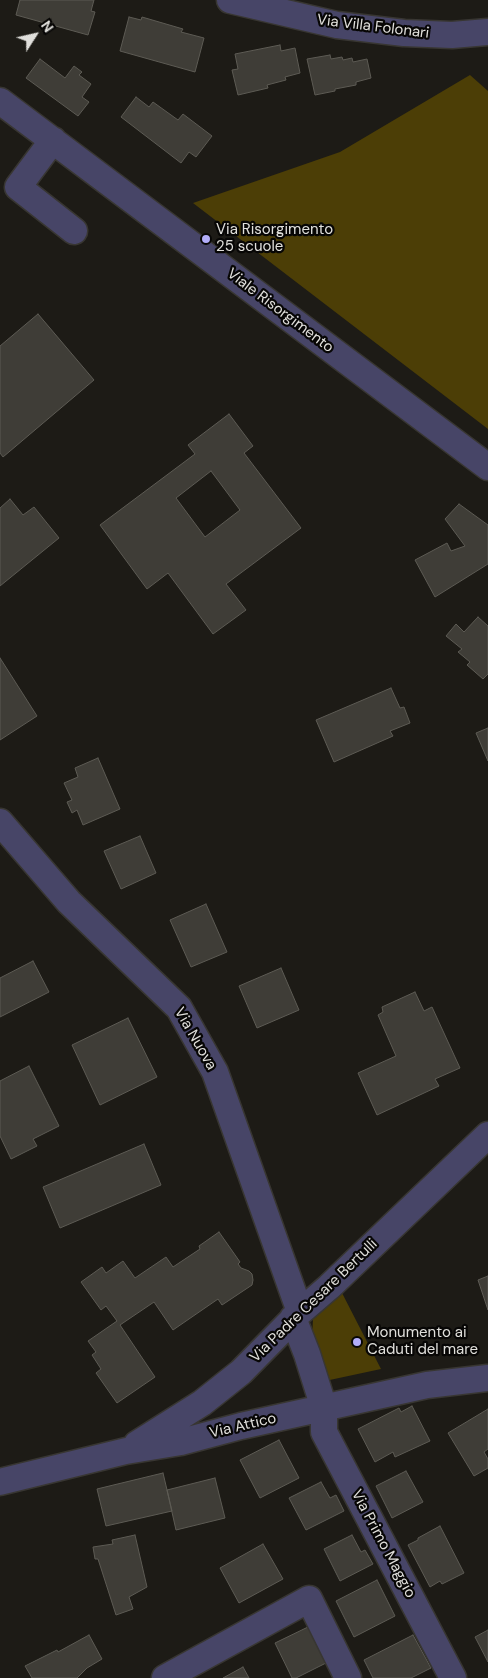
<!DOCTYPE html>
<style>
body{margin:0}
#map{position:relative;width:488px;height:1678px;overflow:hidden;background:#1d1b16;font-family:"DM Sans",sans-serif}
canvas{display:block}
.north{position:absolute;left:10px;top:10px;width:50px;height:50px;-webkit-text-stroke:4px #070605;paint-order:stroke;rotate:55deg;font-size:14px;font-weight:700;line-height:20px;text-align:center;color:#e0dfdb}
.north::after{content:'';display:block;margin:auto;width:18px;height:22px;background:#e0dfdb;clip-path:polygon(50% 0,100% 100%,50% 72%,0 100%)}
</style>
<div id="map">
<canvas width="488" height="1678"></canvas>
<div class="north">N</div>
</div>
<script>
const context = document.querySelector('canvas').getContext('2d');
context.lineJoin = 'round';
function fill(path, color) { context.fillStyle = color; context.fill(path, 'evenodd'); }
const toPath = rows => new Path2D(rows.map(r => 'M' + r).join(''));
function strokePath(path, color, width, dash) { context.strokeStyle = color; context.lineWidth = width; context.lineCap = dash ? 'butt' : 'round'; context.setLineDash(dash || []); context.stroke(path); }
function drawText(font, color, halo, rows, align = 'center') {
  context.font = font + ' "DM Sans",sans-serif'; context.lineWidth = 4.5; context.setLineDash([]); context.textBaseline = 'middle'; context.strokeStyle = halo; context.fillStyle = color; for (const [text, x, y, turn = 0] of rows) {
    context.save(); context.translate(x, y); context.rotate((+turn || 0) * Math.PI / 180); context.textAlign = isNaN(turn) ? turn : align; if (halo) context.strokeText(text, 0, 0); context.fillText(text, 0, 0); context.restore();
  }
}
const green = toPath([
 [470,75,488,91,488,429,193,203,340,152],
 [341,1291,381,1369,325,1381,312,1339,313,1319,321,1309]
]);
const building = toPath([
 [20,0,94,0,91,11,95,12,88,35,16,15,20,0],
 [129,17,141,20,142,17,183,29,181,32,204,38,195,72,120,51,129,17],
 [280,45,281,51,295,48,300,73,285,77,286,80,267,85,268,88,238,95,232,70,238,69,235,54,280,45],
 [330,55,331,59,342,57,343,60,352,58,353,62,367,59,371,78,356,82,356,85,335,89,335,91,315,95,307,59,330,55],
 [40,59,65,78,74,66,82,72,79,75,91,84,82,97,89,102,78,116,26,78,40,59],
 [136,97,149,107,153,102,178,120,183,114,212,136,196,157,189,152,181,163,121,117,136,97],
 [38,314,94,380,3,457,0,453,0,346,38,314],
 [229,414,253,446,244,453,301,528,226,584,246,610,213,634,168,573,147,589,100,525,195,454,188,445,229,414],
 [211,471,240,510,205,537,176,498,211,471],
 [10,499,23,515,34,507,59,538,0,586,0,508,10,499],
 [459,504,488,525,488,564,435,597,415,560,447,543,451,551,465,546,445,519,459,504],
 [478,617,488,626,488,674,483,679,467,665,470,662,458,652,462,649,446,636,456,624,464,632,478,617],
 [0,658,37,716,0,740,0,658],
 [391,688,400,708,404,707,410,723,390,731,393,736,334,762,316,720,391,688],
 [488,728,488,761,476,733,488,728],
 [98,758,120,809,83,825,77,810,72,813,67,802,72,800,64,783,78,777,75,768,98,758],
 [140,836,156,873,121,889,104,851,140,836],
 [206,904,227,952,191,967,170,920,206,904],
 [33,961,49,992,0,1017,0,978,33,961],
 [281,968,299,1010,257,1028,239,986,281,968],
 [415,992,424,1011,432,1007,460,1068,435,1079,439,1086,377,1115,358,1073,396,1056,378,1015,383,1012,382,1007,415,992],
 [128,1018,157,1077,100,1105,72,1045,128,1018],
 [29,1066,59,1126,33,1139,37,1146,11,1159,0,1136,0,1081,29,1066],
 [144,1144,161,1185,60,1228,43,1187,144,1144],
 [219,1232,240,1262,238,1264,241,1268,249,1271,252,1274,253,1280,252,1285,222,1305,218,1299,173,1330,154,1302,120,1325,155,1377,117,1403,96,1373,101,1369,92,1355,96,1352,88,1341,117,1321,106,1306,101,1310,81,1282,102,1267,106,1273,123,1261,135,1278,166,1257,173,1267,200,1249,199,1246,219,1232],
 [488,1276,488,1310,478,1280,488,1276],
 [412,1406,430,1441,395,1457,393,1452,375,1462,358,1429,399,1408,401,1412,412,1406],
 [488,1409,488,1449,484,1452,488,1459,488,1468,474,1476,448,1433,488,1409],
 [279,1440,299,1478,260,1498,240,1460,279,1440],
 [406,1471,423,1502,392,1518,376,1486,406,1471],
 [163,1473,172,1511,106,1526,97,1489,163,1473],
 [215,1478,225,1518,176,1530,167,1490,215,1478],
 [321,1482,330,1498,336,1495,344,1511,306,1530,289,1498,321,1482],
 [440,1526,464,1573,442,1584,440,1581,430,1587,408,1545,418,1540,418,1538,440,1526],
 [135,1535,147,1587,129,1597,133,1609,116,1615,98,1559,95,1559,93,1547,113,1544,112,1540,135,1535],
 [352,1535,361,1552,365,1550,373,1564,340,1581,324,1549,352,1535],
 [263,1544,283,1579,239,1603,220,1568,263,1544],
 [377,1580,395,1616,354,1637,336,1601,377,1580],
 [308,1627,326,1663,296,1678,292,1678,275,1643,308,1627],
 [488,1630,488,1662,475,1637,488,1630],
 [89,1635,102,1659,87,1668,77,1678,32,1678,25,1666,57,1650,58,1652,89,1635],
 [413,1635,431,1668,411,1678,373,1678,364,1660,413,1635],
 [243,1667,249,1678,223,1678,243,1667]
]);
const minor = toPath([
 [230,0,337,25,404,33,452,35,488,32],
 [0,101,488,467],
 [53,140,18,187,74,231],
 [0,822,69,902,179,1008,215,1072,300,1312],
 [293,1318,307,1354,324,1408,324,1432,453,1678],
 [137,1444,202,1403,241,1372,300,1312,329,1287,488,1135],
 [0,1482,126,1451,181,1442,241,1426,427,1385,488,1378],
 [165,1678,309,1599,348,1678]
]);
const markers = [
 [206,239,5,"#b2adf9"],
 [357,1342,5,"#b2adf9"]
];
const streetNames = [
 ["Via Villa Folonari",373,27,7],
 ["Viale Risorgimento",280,311,37],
 ["Via Nuova",195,1039,60],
 ["Via Padre Cesare Bertulli",314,1301,-44],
 ["Via Attico",243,1426,-13],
 ["Via Primo Maggio",383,1544,62]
];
const poiNames = [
 ["Via Risorgimento",216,230],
 ["25 scuole",216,247],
 ["Monumento ai",367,1333],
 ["Caduti del mare",367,1350]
];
fill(green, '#4c3e06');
fill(building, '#3f3d37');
strokePath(building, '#5d5b54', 1);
strokePath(minor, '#383632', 29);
strokePath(minor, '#474567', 26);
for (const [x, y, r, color] of markers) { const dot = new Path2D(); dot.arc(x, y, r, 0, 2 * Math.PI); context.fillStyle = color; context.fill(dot); strokePath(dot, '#070605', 2); }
drawText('15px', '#e0dfdb', '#070605', streetNames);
drawText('15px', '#e0dfdb', '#070605', poiNames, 'left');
</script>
